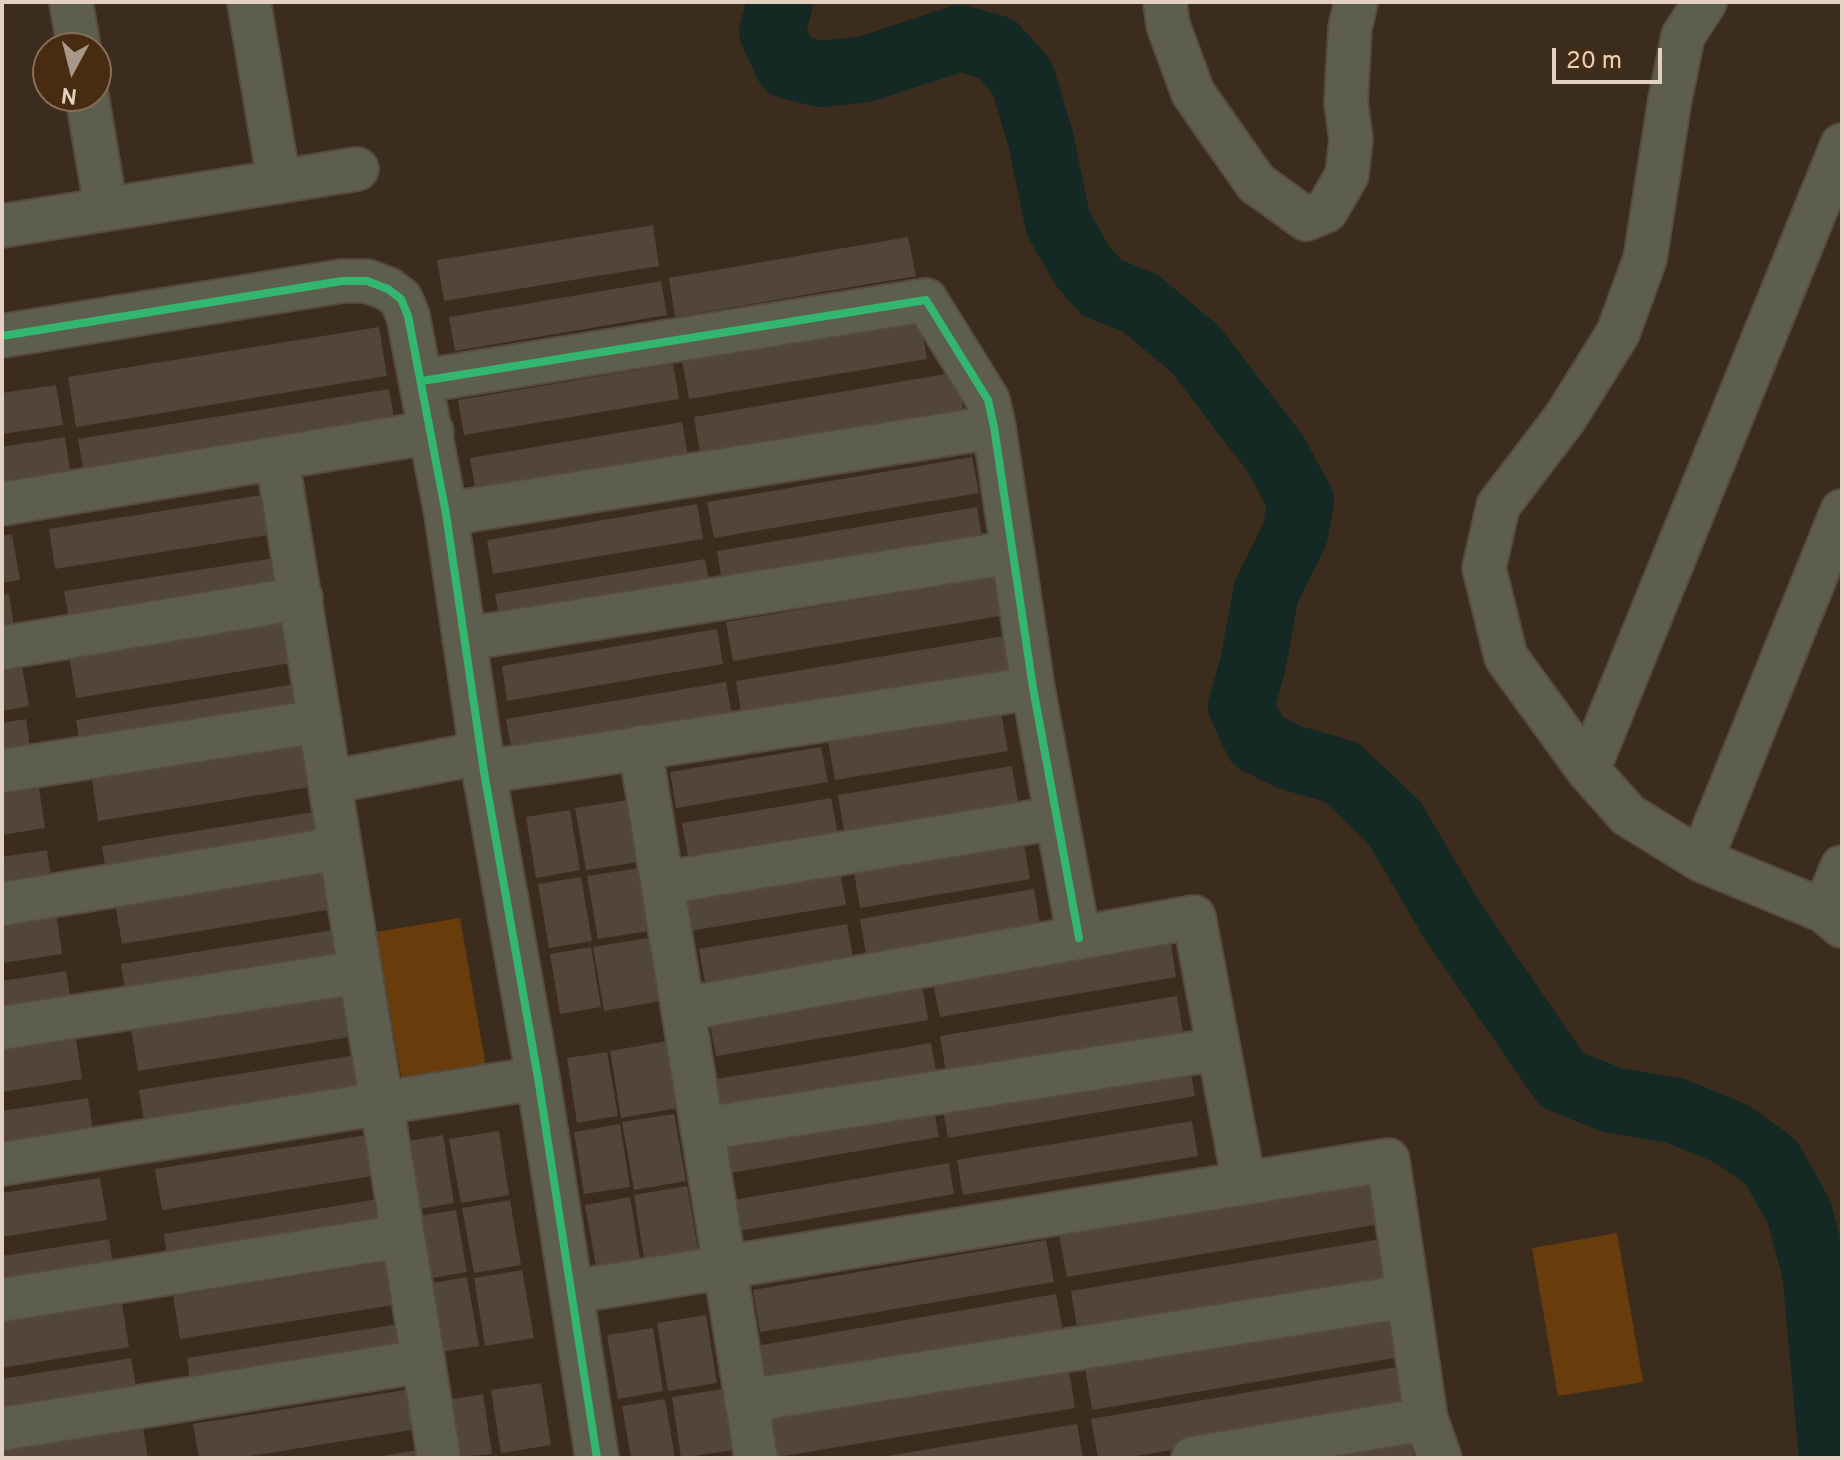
<!DOCTYPE html>
<style>
body{margin:0}
#map{position:relative;width:1844px;height:1460px;overflow:hidden;background:#3b2c1e;font-family:Overpass,sans-serif}
canvas{display:block}
.frame{position:absolute;inset:0;border:4px solid #e4d1c2;pointer-events:none}
.north{position:absolute;left:32px;top:32px;width:80px;height:80px;box-sizing:border-box;background:#482c11;border:2px solid #866e58;border-radius:50%;rotate:187deg;font-size:22px;font-weight:700;line-height:32px;text-align:center;color:#e4d1c2}
.north::after{content:'';display:block;margin:auto;width:28px;height:36px;background:#a99789;clip-path:polygon(50% 0,100% 100%,50% 72%,0 100%)}
.scale{position:absolute;left:1552px;top:48px;width:110px;height:36px;box-sizing:border-box;border:4px solid #e4d1c2;border-top:0;padding-left:10px;font-size:24px;line-height:28px;white-space:nowrap;color:#e4d1c2;-webkit-text-stroke:6px #482c11;paint-order:stroke}
</style>
<div id="map">
<canvas width="1844" height="1460"></canvas>
<div class="frame"></div>
<div class="north">N</div>
<div class="scale">20 m</div>
</div>
<script>
const context = document.querySelector('canvas').getContext('2d');
context.lineJoin = 'round';
function fill(path, color) { context.fillStyle = color; context.fill(path, 'evenodd'); }
const toPath = rows => new Path2D(rows.map(r => 'M' + r).join(''));
function strokePath(path, color, width, dash) { context.strokeStyle = color; context.lineWidth = width; context.lineCap = dash ? 'butt' : 'round'; context.setLineDash(dash || []); context.stroke(path); }
const green = toPath([
 [460,918,486,1067,402,1081,376,932],
 [1617,1233,1643,1382,1558,1396,1532,1248]
]);
const river = toPath([
 [780,2,772,32,788,66,821,74,866,69,960,38,996,48,1022,77,1041,140,1058,223,1082,265,1102,288,1140,303,1195,349,1275,453,1301,501,1295,534,1266,592,1253,664,1241,706,1257,741,1289,757,1341,772,1394,822,1453,922,1562,1080,1612,1100,1676,1111,1732,1134,1771,1162,1799,1212,1815,1271,1832,1458]
]);
const building = toPath([
 [653,225,659,266,444,301,437,260],
 [908,237,916,276,675,317,669,278],
 [661,281,667,315,455,351,449,317],
 [920,320,927,359,689,399,682,360],
 [379,327,387,376,76,427,68,377],
 [673,364,679,399,464,435,458,400],
 [957,372,964,413,701,458,694,417],
 [56,385,63,425,2,434,2,393],
 [389,389,396,430,85,480,78,439],
 [682,422,688,457,476,493,470,458],
 [65,437,72,483,2,495,2,447],
 [972,457,979,493,714,538,707,502],
 [274,493,281,533,55,569,49,529],
 [697,504,703,539,493,574,487,540],
 [977,507,984,549,724,593,717,551],
 [12,534,20,580,2,583,2,536],
 [281,557,287,595,71,630,64,591],
 [705,559,711,592,501,628,495,594],
 [994,577,1000,616,733,661,726,622],
 [9,594,16,639,2,641,2,595],
 [296,612,304,661,76,698,68,649],
 [717,629,723,664,507,701,502,666],
 [1004,636,1011,673,742,719,736,681],
 [21,660,29,706,2,711,2,663],
 [307,682,313,715,81,752,76,720],
 [726,682,733,721,513,758,506,719],
 [1001,712,1008,751,835,780,828,741],
 [26,719,32,761,2,766,2,723],
 [315,743,322,785,98,821,92,780],
 [821,747,828,782,676,808,670,772],
 [1012,766,1019,808,845,837,838,795],
 [39,788,45,828,2,835,2,794],
 [831,798,839,841,690,867,682,823],
 [628,800,639,862,586,870,575,808],
 [327,810,333,842,107,879,102,846],
 [570,810,580,870,536,878,526,817],
 [1023,838,1030,879,860,908,853,866],
 [47,850,53,890,2,898,2,857],
 [839,866,846,905,689,931,682,893],
 [338,867,345,907,122,944,115,903],
 [639,868,649,931,598,939,587,876],
 [581,877,592,941,549,948,538,884],
 [1034,889,1042,936,868,966,860,919],
 [56,912,62,954,2,963,2,920],
 [847,924,855,968,707,993,699,949],
 [346,928,352,966,127,1002,121,964],
 [649,938,660,1001,604,1011,593,947],
 [1171,943,1176,977,940,1017,933,983],
 [591,947,601,1007,560,1014,550,954],
 [66,971,73,1013,2,1024,2,981],
 [922,984,928,1020,716,1056,709,1020],
 [355,991,362,1035,138,1071,131,1028],
 [1177,996,1184,1038,947,1078,940,1036],
 [76,1039,82,1079,2,1092,2,1051],
 [667,1041,678,1108,621,1118,610,1051],
 [931,1043,937,1077,716,1114,710,1080],
 [607,1052,618,1116,577,1123,567,1058],
 [369,1053,375,1091,145,1128,139,1090],
 [1190,1068,1195,1096,948,1138,943,1110],
 [88,1098,94,1138,2,1153,2,1111],
 [933,1105,939,1137,725,1174,720,1141],
 [674,1114,686,1181,634,1190,622,1122],
 [1192,1121,1198,1156,963,1195,957,1160],
 [620,1124,630,1187,584,1194,574,1132],
 [499,1131,509,1195,461,1203,449,1139],
 [379,1133,385,1174,162,1210,155,1169],
 [443,1135,454,1203,413,1210,402,1142],
 [949,1163,954,1194,739,1231,733,1200],
 [100,1178,107,1220,2,1237,2,1193],
 [1372,1182,1380,1224,1067,1277,1059,1235],
 [687,1186,698,1249,644,1258,634,1195],
 [630,1197,640,1259,596,1266,585,1205],
 [385,1198,391,1232,169,1268,164,1234],
 [510,1200,521,1265,474,1273,462,1208],
 [456,1210,467,1272,421,1280,411,1217],
 [109,1239,115,1277,2,1295,2,1256],
 [1381,1239,1389,1286,1079,1339,1071,1291],
 [1046,1240,1054,1282,760,1332,753,1290],
 [399,1260,406,1303,180,1339,173,1296],
 [522,1270,534,1338,485,1346,474,1278],
 [467,1277,479,1346,434,1353,422,1285],
 [1056,1294,1064,1337,763,1388,756,1346],
 [122,1303,129,1347,2,1368,2,1323],
 [1392,1310,1400,1357,1092,1410,1084,1362],
 [706,1315,717,1383,668,1391,657,1323],
 [411,1322,418,1359,192,1395,187,1358],
 [653,1328,663,1391,618,1399,607,1335],
 [131,1358,139,1403,2,1425,2,1379],
 [1068,1363,1075,1408,771,1458,764,1415],
 [1397,1367,1404,1410,1124,1458,1098,1458,1091,1419],
 [541,1383,551,1445,501,1453,491,1390],
 [424,1387,430,1427,238,1458,199,1458,193,1424],
 [722,1389,732,1450,681,1458,672,1397],
 [483,1394,492,1454,450,1458,442,1401],
 [665,1399,675,1458,631,1458,622,1406],
 [1077,1424,1083,1458,887,1458,887,1456],
 [143,1428,148,1458,2,1458,2,1451],
 [1410,1438,1414,1458,1300,1458],
 [431,1448,432,1458,382,1458,382,1456]
]);
const street = toPath([
 [71,2,79,48],
 [249,2,279,182],
 [1165,2,1168,25,1193,93,1256,183,1306,219,1326,211,1347,175,1351,139,1346,103,1350,28,1356,2],
 [1705,2,1683,36,1670,99,1645,259,1618,333,1565,418,1498,506,1484,568,1506,657,1588,770,1628,815,1701,860,1824,911,1842,926],
 [87,96,106,209],
 [2,226,357,169],
 [2,336,342,281,367,281,388,289,401,299,408,316,446,514,484,772,538,1078,597,1458],
 [422,381,926,300,988,400,994,427,1033,688,1079,938],
 [277,458,439,1458],
 [2,504,432,432],
 [446,514,994,427],
 [464,639,1013,552],
 [2,648,301,598],
 [640,747,756,1458],
 [1588,770,1842,145],
 [2,771,320,721],
 [484,772,1033,688],
 [330,782,481,753],
 [1701,860,1842,511],
 [662,883,1056,818],
 [2,904,340,848],
 [1824,911,1842,867],
 [683,1009,1194,917,1244,1183],
 [2,1028,360,972],
 [702,1129,1219,1049],
 [2,1164,538,1078],
 [571,1292,1388,1160,1426,1419,1440,1458],
 [2,1300,403,1236],
 [746,1401,1408,1296],
 [2,1429,423,1361],
 [1193,1458,1426,1419]
]);
const cycleway = toPath([
 [2,336,342,281,367,281,388,289,401,299,408,316,446,514,484,772,538,1078,597,1458],
 [422,381,926,300,988,400,994,427,1033,688,1079,938]
]);
fill(green, '#683c0b');
strokePath(river, '#152924', 66);
fill(building, '#514639');
strokePath(street, '#574a3e', 46);
strokePath(street, '#5e5e4f', 42);
strokePath(cycleway, '#33b770', 8);
</script>
